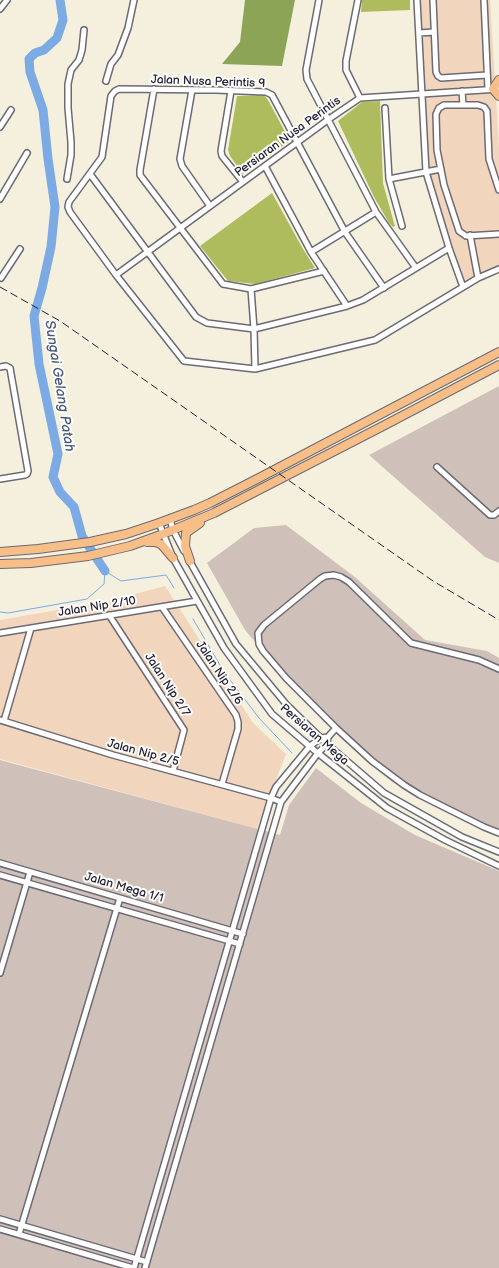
<!DOCTYPE html>
<style>
body{margin:0}
canvas{display:block;background:#f4f0dd}
</style>
<canvas width="499" height="1268"></canvas>
<script>
const context = document.querySelector('canvas').getContext('2d');
context.lineJoin = 'round';
function fill(path, color) { context.fillStyle = color; context.fill(path, 'evenodd'); }
const toPath = rows => new Path2D(rows.map(r => 'M' + r).join(''));
function strokePath(path, color, width, dash) { context.strokeStyle = color; context.lineWidth = width; context.lineCap = dash ? 'butt' : 'round'; context.setLineDash(dash || []); context.stroke(path); }
function drawText(font, color, halo, rows, align = 'center') {
  context.font = font + ' "Balsamiq Sans",sans-serif'; context.lineWidth = 4; context.setLineDash([]); context.textBaseline = 'middle'; context.strokeStyle = halo; context.fillStyle = color; for (const [text, x, y, turn = 0] of rows) {
    context.save(); context.translate(x, y); context.rotate((+turn || 0) * Math.PI / 180); context.textAlign = isNaN(turn) ? turn : align; if (halo) context.strokeText(text, 0, 0); context.fillText(text, 0, 0); context.restore();
  }
}
const built = toPath([
 [420,0,490,0,499,148,499,269,465,286,429,172],
 [165,586,253,723,286,754,257,829,0,759,0,620,109,601]
]);
const industrial = toPath([
 [499,386,499,563,485,557,369,455],
 [286,525,356,578,425,640,487,651,499,658,499,835,392,782,324,722,245,630,207,563,254,528],
 [0,760,280,835,289,805,316,768,361,803,415,835,499,871,499,1268,0,1268]
]);
const green = toPath([
 [362,0,410,0,410,10,361,12],
 [264,95,268,100,290,141,243,174,230,156,228,150,237,96],
 [380,101,383,183,394,223,395,226,393,227,389,223,374,197,338,121,362,102],
 [272,193,303,249,315,268,255,284,228,281,200,246]
]);
const forest = toPath([
 [245,0,295,0,282,66,222,64,240,42]
]);
const stream = toPath([
 [0,612,8,613,87,599,104,584,105,571,121,581,166,575,174,588],
 [193,619,224,672,259,718,292,753]
]);
const river = toPath([
 [60,0,63,20,57,38,44,50,35,53,29,59,30,72,43,110,48,159,55,207,51,247,42,288,34,316,39,364,58,454,53,477,60,492,74,507,82,536,105,571]
]);
const street = toPath([
 [319,0,306,70,307,79,376,212,416,268],
 [358,0,346,61,346,70,360,98],
 [417,0,426,172,449,248,463,287],
 [433,0,436,72,438,76,441,78,487,75],
 [484,0,488,89],
 [0,9,7,0],
 [419,33,434,32],
 [106,81,111,64,118,55,128,28,134,0],
 [154,89,140,170,140,175,223,284,251,289,324,271],
 [192,90,180,159,182,166,210,206],
 [231,91,221,151,222,156,243,182],
 [462,91,463,105],
 [385,108,389,179,402,226],
 [0,127,11,110],
 [265,166,311,252,347,306],
 [90,174,196,317,207,323,254,329,347,306,363,300,449,248],
 [67,179,71,155,71,142,68,108,68,84,71,70,79,60,82,50,84,30],
 [389,179,441,169],
 [499,190,489,159,487,111,484,107,478,105,444,105,439,108,436,114,437,150,444,185,459,231,466,236,499,234],
 [0,199,27,153],
 [470,235,478,278],
 [311,252,376,212],
 [116,275,329,119,360,98,499,89],
 [1,278,20,249],
 [384,288,345,232,272,95,266,92,216,90,119,89,115,91,111,96,102,157,69,202,68,207,70,212,116,275,184,361,255,369,375,340,478,278,499,269],
 [251,289,254,329,255,369],
 [0,367,6,366,10,368,28,471,27,474,25,475,0,479],
 [437,467,490,515,494,515,499,511],
 [170,519,173,530,184,551],
 [159,523,173,558,224,648,272,714,314,750,387,808,445,840,499,866],
 [189,560,236,644,286,704,327,744,384,793,462,837,499,852],
 [162,607,236,715,238,722,238,729,222,784],
 [109,615,184,730,173,771],
 [0,633,197,601],
 [499,669,479,660,411,643,349,582,341,577,334,575,325,576,320,579,264,625,258,633,259,644,263,651,286,678,336,728,372,761,404,785,420,795,484,827,499,833],
 [0,720,113,755,271,798,281,802],
 [4,721,31,628],
 [0,863,243,934],
 [0,875,240,944],
 [0,973,30,872],
 [0,1219,147,1262],
 [0,1229,133,1268],
 [19,1234,120,898],
 [134,1268,271,798,276,787,310,746,321,738,328,737],
 [145,1268,281,802,318,753,327,744,328,737,336,728]
]);
const primary = toPath([
 [499,80,493,89,499,96],
 [147,542,155,542,161,544,173,558],
 [0,552,38,549,90,542,126,534,159,523,194,510,210,503,257,479,499,352],
 [190,561,185,546,186,533,200,523],
 [0,564,31,563,88,556,130,546,163,534,214,513,383,426,499,365]
]);
const rail = toPath([
 [0,287,60,321,433,581,499,620]
]);
const streetNames = [
 ["Jalan Nusa Perintis 9",208,82,2],
 ["Persiaran Nusa Perintis",288,137,-36],
 ["Jalan Nip 2/10",97,607,-9],
 ["Jalan Nip 2/6",219,673,56],
 ["Jalan Nip 2/7",167,685,57],
 ["Persiaran Mega",314,735,41],
 ["Jalan Nip 2/5",143,753,15],
 ["Jalan Mega 1/1",124,888,16]
];
const waterNames = [
 ["Sungai Gelang Patah",59,386,81]
];
fill(built, '#f2d5bd');
fill(industrial, '#cfc1ba');
fill(green, '#afbc5e');
fill(forest, '#8ba455');
strokePath(stream, '#7caae5', 1);
strokePath(river, '#7caae5', 9);
strokePath(street, '#6c6a74', 8);
strokePath(primary, '#6c6a74', 10);
strokePath(street, '#fff', 5);
strokePath(primary, '#f7be88', 8);
strokePath(rail, '#22223b', 1, [8, 4]);
drawText('12px', '#22223b', '#fdfcf7', streetNames);
drawText('italic 14px', '#46587f', '#fdfcf7', waterNames);
</script>
